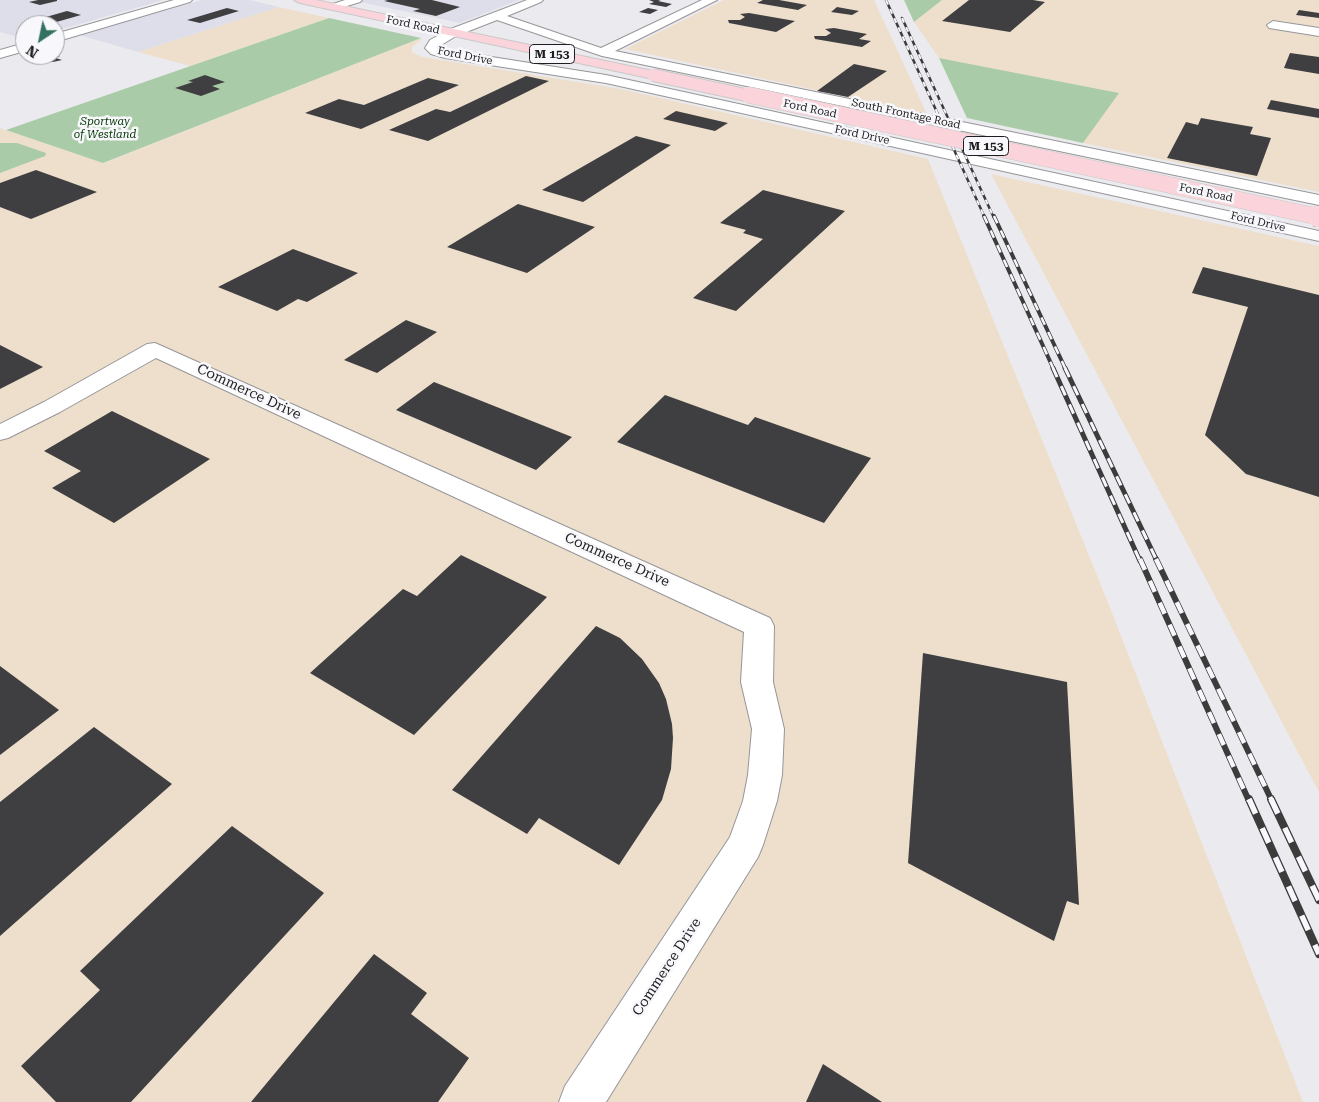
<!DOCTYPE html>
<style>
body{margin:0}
#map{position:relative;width:1319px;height:1102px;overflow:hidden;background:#ebebef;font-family:"Roboto Serif",serif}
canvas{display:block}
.north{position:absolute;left:15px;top:15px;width:50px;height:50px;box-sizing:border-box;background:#f8f8fc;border:1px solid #a1a1a4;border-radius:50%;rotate:214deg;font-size:14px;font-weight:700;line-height:20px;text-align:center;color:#1e1e1f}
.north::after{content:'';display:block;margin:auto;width:18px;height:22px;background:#34725f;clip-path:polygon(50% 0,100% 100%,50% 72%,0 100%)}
</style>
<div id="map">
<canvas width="1319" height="1102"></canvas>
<div class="north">N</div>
</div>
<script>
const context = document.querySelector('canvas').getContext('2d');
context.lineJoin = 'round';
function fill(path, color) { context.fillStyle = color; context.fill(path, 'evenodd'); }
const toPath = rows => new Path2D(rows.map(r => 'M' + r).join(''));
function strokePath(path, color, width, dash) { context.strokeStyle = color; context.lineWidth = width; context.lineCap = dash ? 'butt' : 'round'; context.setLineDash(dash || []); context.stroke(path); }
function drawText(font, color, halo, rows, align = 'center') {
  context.font = font + ' "Roboto Serif",serif'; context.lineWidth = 5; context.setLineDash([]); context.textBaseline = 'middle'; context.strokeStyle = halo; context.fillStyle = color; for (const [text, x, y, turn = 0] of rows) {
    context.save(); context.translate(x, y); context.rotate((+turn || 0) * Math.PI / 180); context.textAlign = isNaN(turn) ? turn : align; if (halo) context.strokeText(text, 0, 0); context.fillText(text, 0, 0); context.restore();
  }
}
const built = toPath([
 [0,0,164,0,55,31,55,25,25,25,25,39,0,32],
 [202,0,250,0,279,7,138,52,79,35],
 [350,0,519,0,460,23]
]);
const industrial = toPath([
 [724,0,874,0,927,114,625,49],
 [942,0,1319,0,1319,192,1083,143,1118,93,939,58,914,22],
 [279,7,329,18,190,66,138,52],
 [421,38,421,40,412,47,412,52,423,57,621,89,928,159,1105,595,1303,1102,0,1102,0,128,104,163],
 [991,174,1319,246,1319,792]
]);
const green = toPath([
 [904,0,942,0,914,22],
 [329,18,421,38,103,163,6,130],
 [939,58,1119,93,1083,143,967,118],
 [0,143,17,143,46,153,45,156,0,173]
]);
const building = toPath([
 [38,0,57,0,57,1,40,5,29,2],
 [388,0,432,0,460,7,436,16,413,11,420,9,384,1],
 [649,0,661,0,658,1,672,4,666,7,649,4,654,2],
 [763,0,779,0,807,5,798,10,757,3],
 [969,0,1033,0,1045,2,1010,32,942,21],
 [837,7,859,11,852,15,831,12],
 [227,8,239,11,200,23,187,20],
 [648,8,658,10,650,14,639,12],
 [1299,10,1319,13,1319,18,1296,15],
 [67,11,81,15,46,25,30,25,38,22,32,21],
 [749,13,795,21,776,32,729,23,728,20,740,20,745,17,740,14],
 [834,28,867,34,859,39,871,41,862,47,815,39,814,36,826,36,831,33,825,29],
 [1290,53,1319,57,1319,74,1284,68],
 [51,55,60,56,56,58,62,60,53,62,40,58],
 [854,64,887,71,848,97,817,91],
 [205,75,225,82,212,86,220,89,201,96,175,88,193,82,188,81],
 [526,76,549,81,428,141,389,130,436,109,450,112],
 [428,78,459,85,361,129,305,113,339,99,364,105],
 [1271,100,1319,109,1319,118,1267,109],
 [676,111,728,123,715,131,663,119],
 [1201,118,1253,127,1250,134,1271,138,1257,176,1167,158,1186,122,1198,125],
 [636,136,671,145,583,202,542,190],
 [36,170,97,192,31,219,0,207,0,183],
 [763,190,845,211,736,311,693,298,763,239,743,233,746,230,720,223],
 [518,204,595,227,527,273,447,247],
 [293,249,358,273,307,302,298,299,277,311,218,287],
 [1203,267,1319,295,1319,497,1246,474,1205,435,1248,307,1192,293],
 [406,320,437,332,377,373,344,360],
 [0,345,43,367,0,389],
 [434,382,572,437,536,470,396,410],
 [665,395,748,425,755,417,871,458,824,523,617,442],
 [112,411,210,459,114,523,52,488,81,471,44,451],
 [461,555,547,597,414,735,310,673,403,589,417,596],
 [596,626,620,638,642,659,659,683,666,699,672,724,673,738,671,769,662,800,619,865,539,818,527,834,452,790],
 [923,653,1067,682,1079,905,1067,901,1054,941,908,863],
 [0,666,59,710,0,755],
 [94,727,172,784,0,936,0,802],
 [232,826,324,893,131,1102,56,1102,21,1066,100,990,80,971],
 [374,954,427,993,411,1014,469,1058,438,1102,251,1102],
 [823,1064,882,1102,806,1102]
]);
const minor = toPath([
 [174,0,192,0,190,2,55,42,55,34,174,0],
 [345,0,362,0,360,2,334,10,328,7,330,5,345,0],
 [527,0,543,0,541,2,507,16,601,48,702,0,717,0,615,51,1319,195,1319,205,602,56,497,20,456,36,438,47,447,50,606,75,1319,231,1319,241,606,83,445,58,431,54,425,48,430,40,448,30,527,0],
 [1273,21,1319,28,1319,36,1269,28,1267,25,1273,21],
 [25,43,25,51,0,58,0,50,25,43],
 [155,343,770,618,774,626,773,682,784,729,782,775,777,801,763,845,758,857,606,1102,559,1102,565,1086,730,837,743,801,748,775,752,729,741,682,744,632,156,358,60,412,8,438,0,440,0,424,44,402,147,344,155,343]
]);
const major = toPath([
 [294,0,316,0,653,71,660,75,653,79,300,3,294,0]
]);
const railFar4 = toPath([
 [886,0,985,218],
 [902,18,994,218]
]);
const railFar3 = toPath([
 [984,216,1054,370],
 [994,216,1066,370]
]);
const railFar2 = toPath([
 [1053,368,1140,561],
 [1065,368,1157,561]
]);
const railFar1 = toPath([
 [1140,559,1249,801],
 [1156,559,1272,801]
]);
const rail = toPath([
 [1249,799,1319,954],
 [1271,799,1319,900]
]);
const majorBridgeFar2 = toPath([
 [653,75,755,97]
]);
const majorBridgeFar1 = toPath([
 [749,95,1319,217]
]);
const majorBridge = toPath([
 [1316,216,1319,217]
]);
const farStreetnames = [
 ["Ford Road",413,25,12],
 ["Ford Drive",465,56,11],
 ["Ford Road",810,109,12],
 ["South Frontage Road",906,114,12],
 ["Ford Drive",862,135,12],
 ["Ford Road",1206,193,12],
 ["Ford Drive",1258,222,13]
];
const farParknames = [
 ["Sportway",105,122],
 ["of Westland",105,135]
];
const shields = [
 [552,54,45],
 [986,146,45]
];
const shieldNames = [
 ["M 153",552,54],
 ["M 153",986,146]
];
const streetNames = [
 ["Commerce Drive",249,392,25],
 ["Commerce Drive",617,560,24],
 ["Commerce Drive",667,967,-57]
];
fill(built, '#dedeea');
fill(industrial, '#eddfcc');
fill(green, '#aacba7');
fill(building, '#3f3f42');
strokePath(minor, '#969699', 2);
strokePath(major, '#c9c9c9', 2);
fill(minor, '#fff');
fill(major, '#fad4da');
strokePath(railFar4, '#3c3c3d', 2.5);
strokePath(railFar3, '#3c3c3d', 4);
strokePath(railFar2, '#3c3c3d', 5);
strokePath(railFar1, '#3c3c3d', 6);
strokePath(rail, '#3c3c3d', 8);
strokePath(railFar4, '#f8f8fc', 2, [5]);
strokePath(railFar3, '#f8f8fc', 2.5, [8]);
strokePath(railFar2, '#f8f8fc', 3, [10]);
strokePath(railFar1, '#f8f8fc', 4.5, [12]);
strokePath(rail, '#f8f8fc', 5.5, [16]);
strokePath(majorBridgeFar2, '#c9c9c9', 14, []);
strokePath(majorBridgeFar1, '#c9c9c9', 17, []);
strokePath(majorBridge, '#c9c9c9', 22, []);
strokePath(majorBridgeFar2, '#fad4da', 12);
strokePath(majorBridgeFar1, '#fad4da', 16);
strokePath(majorBridge, '#fad4da', 20);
drawText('11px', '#1e1e1f', '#f8f8fc', farStreetnames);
drawText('italic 11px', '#003501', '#f8f8fc', farParknames);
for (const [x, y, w] of shields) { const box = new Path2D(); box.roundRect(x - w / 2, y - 9.5, w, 19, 4); context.fillStyle = '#f8f8fc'; context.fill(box); strokePath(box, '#1e1e1f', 1); }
drawText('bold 12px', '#1e1e1f', null, shieldNames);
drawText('14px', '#1e1e1f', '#f8f8fc', streetNames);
</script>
